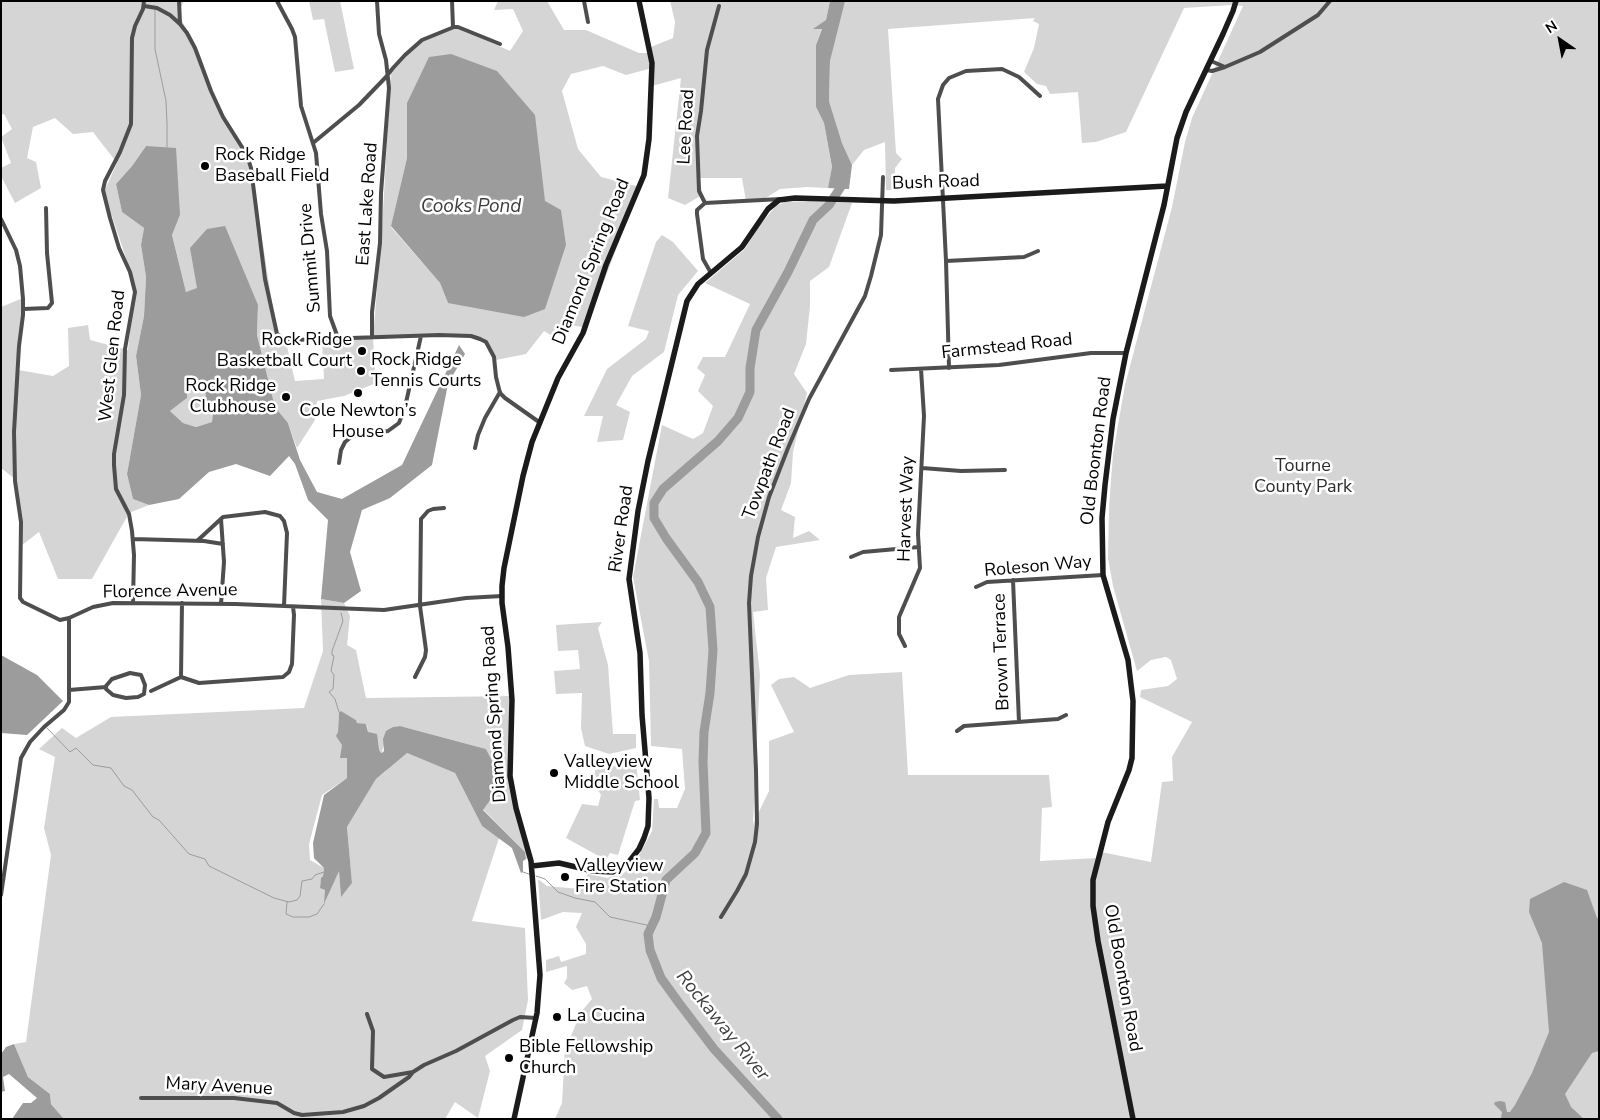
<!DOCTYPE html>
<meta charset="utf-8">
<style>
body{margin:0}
#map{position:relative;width:1600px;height:1120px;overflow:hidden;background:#fff;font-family:"Nunito Sans",sans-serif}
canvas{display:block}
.frame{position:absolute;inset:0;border:2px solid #000;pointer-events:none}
.north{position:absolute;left:1535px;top:15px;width:50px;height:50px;-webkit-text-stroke:4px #fff;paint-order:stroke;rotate:327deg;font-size:14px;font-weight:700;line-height:20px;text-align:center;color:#000}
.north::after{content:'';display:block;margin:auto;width:18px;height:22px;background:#000;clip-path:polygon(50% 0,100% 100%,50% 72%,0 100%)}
</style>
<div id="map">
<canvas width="1600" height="1120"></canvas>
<div class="frame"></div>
<div class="north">N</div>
</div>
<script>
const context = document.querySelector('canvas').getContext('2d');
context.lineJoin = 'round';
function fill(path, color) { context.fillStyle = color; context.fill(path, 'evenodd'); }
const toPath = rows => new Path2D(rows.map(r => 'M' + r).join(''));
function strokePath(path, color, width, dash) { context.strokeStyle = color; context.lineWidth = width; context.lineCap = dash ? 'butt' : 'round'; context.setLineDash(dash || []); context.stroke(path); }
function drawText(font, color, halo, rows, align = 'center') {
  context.font = font + ' "Nunito Sans",sans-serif'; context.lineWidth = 5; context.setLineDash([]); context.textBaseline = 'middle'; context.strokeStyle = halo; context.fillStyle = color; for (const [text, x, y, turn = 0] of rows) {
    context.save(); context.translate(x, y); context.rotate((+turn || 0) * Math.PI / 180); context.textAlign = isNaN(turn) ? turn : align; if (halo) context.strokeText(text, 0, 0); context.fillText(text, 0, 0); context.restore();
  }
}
const green = toPath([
 [1,1,184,1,178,13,201,58,219,110,249,155,277,335,286,342,295,381,324,379,322,340,373,338,382,229,391,71,420,40,456,27,510,51,523,31,513,9,494,10,498,1,547,1,564,30,586,30,639,53,651,53,651,47,673,38,675,22,670,1,830,1,826,20,815,29,822,28,816,45,816,107,824,123,832,168,828,188,807,187,780,189,761,201,746,201,742,178,700,178,702,195,685,205,668,198,681,78,652,86,652,68,626,75,603,66,571,74,562,91,578,149,601,177,640,187,586,328,563,323,554,337,544,331,526,354,496,360,491,347,472,335,373,339,376,383,344,396,317,401,315,420,297,448,288,423,275,407,257,335,258,305,197,289,186,292,172,235,180,215,146,146,132,166,116,184,122,212,144,228,141,245,146,277,144,316,136,356,141,395,127,474,133,499,149,505,129,513,92,579,58,579,39,532,21,546,15,479,1,468,1,307,23,298,18,370,53,376,69,366,68,328,88,325,90,340,128,350,135,285,104,192,117,163,93,132,73,134,55,118,33,127,27,158,36,162,41,188,15,203,1,176,1,168,11,163,1,137,12,129,4,114,1,115],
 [407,104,545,201,448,303,440,283,391,227,407,158],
 [309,1,340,1,354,69,335,72,324,19,313,20],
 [839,1,1599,1,1599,1119,555,1119,562,1103,565,1050,581,1012,592,999,587,986,572,990,564,983,567,978,567,966,546,972,546,960,559,956,561,962,586,954,586,944,576,927,582,913,563,912,541,920,538,879,547,886,580,889,588,874,607,878,624,873,635,863,652,831,654,799,658,799,659,808,677,808,685,789,682,749,651,746,649,661,633,577,662,425,693,439,703,433,713,406,698,391,705,375,697,368,703,357,725,357,750,304,705,283,745,249,759,226,776,206,785,202,810,201,852,203,829,267,810,281,810,306,806,344,794,374,807,393,793,452,791,483,781,510,795,517,793,538,809,531,820,540,776,547,766,578,768,610,753,612,760,675,753,824,769,791,769,741,794,732,771,685,779,679,794,677,810,688,849,675,902,672,908,775,1049,775,1052,807,1042,808,1040,861,1098,858,1101,852,1151,862,1162,782,1173,781,1172,757,1192,722,1140,697,1141,690,1168,686,1177,679,1171,660,1166,657,1151,660,1137,671,1113,586,1108,558,1109,508,1113,454,1125,385,1172,207,1185,142,1192,118,1243,6,1232,5,1184,8,1126,132,1096,142,1082,143,1078,92,1050,94,1046,86,1037,84,1024,72,1034,48,1039,24,1033,21,1035,18,888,29,896,153,902,159,895,168,895,190,886,190,885,142,864,150,852,165,842,143,829,101,830,61,836,34],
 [662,235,673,242,698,271,678,295,664,352,632,376,616,405,630,412,623,440,597,442,603,416,584,416,607,369,646,339,649,331,628,326,656,242],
 [193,376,205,386,206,402,213,413,212,422,196,427,183,423,170,411,187,398,187,387],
 [321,599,344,603,350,616,347,645,356,650,366,698,513,696,511,778,529,856,526,859,525,852,483,809,503,782,486,749,400,726,393,727,383,747,382,753,380,752,378,740,368,732,367,725,357,723,356,720,341,711,339,712,338,732,348,757,347,778,322,795,309,844,310,860,324,868,323,876,321,879,320,887,325,889,325,902,339,869,341,896,352,883,347,827,376,779,386,771,388,766,407,753,455,773,482,826,499,838,472,921,525,928,528,1000,522,1030,485,1056,490,1071,478,1118,455,1102,445,1119,64,1119,51,1104,50,1094,28,1077,14,1044,26,1042,51,855,44,828,55,757,39,749,62,728,76,738,111,717,304,708,323,651],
 [602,622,598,628,608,665,613,734,636,734,636,748,609,754,585,746,581,728,582,693,556,694,554,671,580,669,578,650,558,651,556,625],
 [636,761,640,800,635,801,618,855,610,853,606,860,566,838,582,804,598,806,601,795,596,787,595,770]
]);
const water = toPath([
 [830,1,845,1,830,61,829,101,842,143,852,165,849,189,828,188,832,167,824,123,816,107,816,45,822,29,813,29,826,20],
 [451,54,497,71,535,115,545,201,561,210,566,245,545,309,524,317,448,303,440,283,391,226,407,158,407,103,429,57],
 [146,146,176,148,180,215,172,235,186,292,197,288,190,248,207,229,225,226,258,305,257,335,275,407,288,423,300,460,317,492,342,499,402,465,459,345,465,354,448,384,432,465,390,498,362,510,350,552,361,591,344,603,321,599,328,520,308,500,295,464,289,456,270,476,236,464,209,472,179,499,149,505,133,499,127,474,141,395,136,356,144,316,146,277,141,245,144,228,122,212,116,184,132,166],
 [194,376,205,386,206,402,213,413,212,422,196,427,183,423,170,411,187,398,187,387],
 [1,655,37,675,63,701,27,735,1,733],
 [341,711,356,720,357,723,366,724,368,732,377,734,379,748,380,752,382,753,384,751,383,739,386,731,393,727,400,726,486,749,503,782,483,810,525,852,526,859,523,861,523,872,521,873,512,848,482,826,455,773,407,753,376,779,347,827,352,883,341,897,339,871,324,904,325,890,320,888,321,878,323,876,324,868,314,858,313,843,324,795,347,778,347,758,340,758,342,745,336,736,338,732,339,712],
 [1564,882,1587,890,1597,918,1599,918,1599,1051,1592,1053,1565,1094,1571,1107,1584,1119,1501,1119,1502,1112,1494,1104,1495,1102,1500,1101,1505,1102,1507,1112,1510,1112,1515,1105,1532,1073,1549,1032,1542,943,1529,912,1530,899],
 [14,1044,28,1077,50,1094,51,1104,64,1119,12,1119,23,1103,31,1103,37,1098,9,1074,3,1077,5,1091,1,1092,1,1054,6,1047]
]);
const stream = toPath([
 [155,9,155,49,166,101,167,124,167,147],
 [339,712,335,699,329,692,333,689,334,675,331,671,334,656,332,655,332,651,343,621,341,613],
 [47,728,70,752,76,748,93,765,111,768,124,786,132,790,153,817,159,820,189,854,205,859,209,866,274,898,289,902,297,900,300,896,302,881,312,879,315,875,324,872],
 [523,872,529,874],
 [536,876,545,879,558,892,575,898,595,902,610,917,651,926],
 [287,902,286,914,293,917,309,917,317,914,324,904]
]);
const river = toPath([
 [778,1119,714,1049,679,1003,661,978,650,950,648,934,656,917,666,880,695,853,706,833,703,762,704,732,710,693,713,650,710,607,698,582,666,538,654,518,654,503,663,489,718,441,738,418,750,392,750,368,756,330,788,272,813,220,829,205,842,185,842,177]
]);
const street = toPath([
 [179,1,180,23],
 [277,1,292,29,295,37,301,106,316,153,321,214,327,251,330,316,338,338],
 [452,1,453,27],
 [584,1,588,22],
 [144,6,157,8,170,15,180,24,187,33,195,48,211,91,223,117,247,155,251,168,265,279,277,334,284,339,293,340,439,335,471,336,480,339,486,342,494,357,496,377,500,393,505,398,539,422],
 [1211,61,1225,67],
 [1206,70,1212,71,1225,67,1260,52,1318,15,1330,1],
 [313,143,359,105,385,78,393,68,405,55,422,40,454,27,458,27,500,44],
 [705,203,699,191,697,136,701,111,707,50,719,6],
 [705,203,781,199],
 [705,203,697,210,697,214,703,259,711,273],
 [1,219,16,250,20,266,23,299,23,315,19,346,14,432,15,481,21,522,20,598,23,602,60,620,69,618,93,607,113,603,235,604,384,610,466,598,502,596],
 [946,261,1024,257,1038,251],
 [23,309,48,308,52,303,47,253,46,208],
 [372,336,372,312,380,243,381,193,389,88,386,60,379,34,377,1],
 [949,368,946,261,938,99,943,85,949,78,966,71,1002,69,1019,77,1040,96],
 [891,370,999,365,1091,353,1126,353],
 [475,448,478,435,485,418,500,392],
 [339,463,341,450,345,442,351,437,358,435,388,431,399,423,405,407,421,336],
 [922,468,961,471,1005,470],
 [221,519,224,562,221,604],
 [133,539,204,541,223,544],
 [197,541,223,517,265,512,280,516,284,521,287,533,284,606],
 [851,557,863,552,919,547],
 [1013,580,1019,722],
 [976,587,987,582,1103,575],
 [133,603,134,555,132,531,129,514,116,489,114,465,114,454,124,395,125,349,135,292,130,272,119,248,110,218,103,190,105,181,120,152,131,124,132,38,135,26,143,9,144,1],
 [905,646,899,634,899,617,920,568,918,534,924,416,921,369],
 [130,673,141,675,145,685,144,694,138,697,126,698,113,695,106,689,106,686,112,679,130,673],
 [181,677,199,683,283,677,289,672,292,664,294,615,293,607],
 [415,677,425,657,426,650,420,606,421,519,428,511,433,509,444,508],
 [69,690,106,687],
 [151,691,181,677,182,603],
 [957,731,964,726,1058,719,1066,715],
 [1,895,21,758,30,742,44,727,64,710,69,702,69,618],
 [721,917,737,891,746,874,755,842,757,824,756,770,749,603,751,576,758,537,769,497,788,448,809,399,865,296,871,276,881,235,883,177],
 [367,1014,373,1031,372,1069,384,1077,413,1072],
 [141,1098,234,1098,277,1103,294,1113,302,1115,343,1112,364,1106,379,1098,409,1077,413,1072,424,1065,456,1051,513,1020,520,1017,536,1018]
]);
const secondary = toPath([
 [532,866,559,863,593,871,613,872,628,863,639,849,644,838,648,826,649,798,642,715,640,653,629,579,638,511,648,461,687,301,698,284,742,247,768,209,779,200,795,198,894,201,1167,186],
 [514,1119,537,1013,540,975,531,861,516,808,510,776,512,700,508,647,502,603,502,586,504,568,523,476,532,442,558,378,583,333,606,265,644,175,649,139,652,63,639,1],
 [1133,1119,1098,941,1093,906,1093,880,1100,853,1108,822,1129,770,1132,758,1133,701,1128,660,1103,575,1102,518,1105,485,1113,419,1126,353,1164,205,1177,138,1186,112,1223,34,1233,11,1236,1]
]);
const markers = [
 [205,166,5,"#000"],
 [362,351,5,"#000"],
 [361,371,5,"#000"],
 [358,393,5,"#000"],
 [286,397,5,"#000"],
 [554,773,5,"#000"],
 [565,877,5,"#000"],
 [557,1017,5,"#000"],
 [509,1058,5,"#000"]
];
const streetNames = [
 ["Lee Road",687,127,-87],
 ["Bush Road",936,183,-2],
 ["East Lake Road",368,204,-86],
 ["Summit Drive",311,258,-95],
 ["Diamond Spring Road",592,262,-68],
 ["Farmstead Road",1007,347,-6],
 ["West Glen Road",113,356,-84],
 ["Old Boonton Road",1097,451,-83],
 ["Towpath Road",770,464,-69],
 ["Harvest Way",907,509,-88],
 ["River Road",622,529,-82],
 ["Roleson Way",1038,567,-5],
 ["Florence Avenue",170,592,-1],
 ["Brown Terrace",1002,652,-92],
 ["Diamond Spring Road",495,714,-94],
 ["Old Boonton Road",1122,978,80],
 ["Mary Avenue",219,1087,3]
];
const poiNames = [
 ["Rock Ridge",215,156],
 ["Baseball Field",215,177],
 ["Rock Ridge",352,341,"right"],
 ["Basketball Court",352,362,"right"],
 ["Rock Ridge",371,361],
 ["Tennis Courts",371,382],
 ["Rock Ridge",276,387,"right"],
 ["Clubhouse",276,408,"right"],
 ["Cole Newton’s",358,412,"center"],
 ["House",358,433,"center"],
 ["Valleyview",564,763],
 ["Middle School",564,784],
 ["Valleyview",575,867],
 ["Fire Station",575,888],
 ["La Cucina",567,1017],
 ["Bible Fellowship",519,1048],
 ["Church",519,1069]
];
const parkNames = [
 ["Tourne",1303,467],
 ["County Park",1303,488]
];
const waterNames = [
 ["Cooks Pond",471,207],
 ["Rockaway River",722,1026,51]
];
fill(green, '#d5d5d5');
fill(water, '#9c9c9c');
strokePath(stream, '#9c9c9c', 1);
strokePath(river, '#9c9c9c', 9);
strokePath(street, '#4e4e4e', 4);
strokePath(secondary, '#1b1b1b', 5.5);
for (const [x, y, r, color] of markers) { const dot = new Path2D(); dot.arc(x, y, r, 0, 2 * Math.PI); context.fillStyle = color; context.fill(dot); strokePath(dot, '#fff', 2); }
drawText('18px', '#000', '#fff', streetNames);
drawText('18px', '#000', '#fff', poiNames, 'left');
drawText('18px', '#2c2c2c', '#fff', parkNames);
drawText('italic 19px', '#3d3d3d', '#fff', waterNames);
</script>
